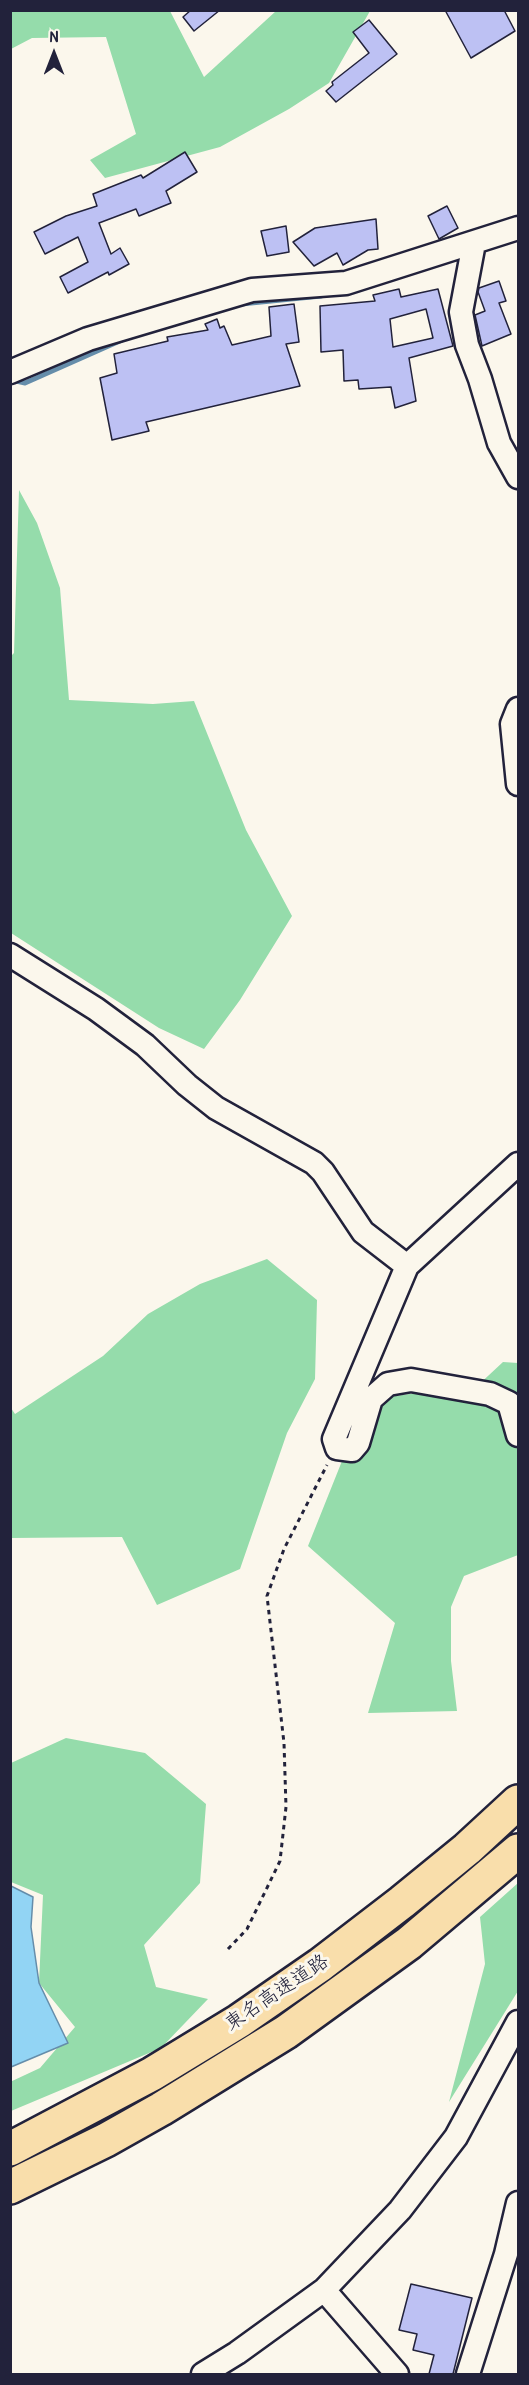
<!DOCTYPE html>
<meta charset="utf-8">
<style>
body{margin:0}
#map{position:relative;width:529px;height:2385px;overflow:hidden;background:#fbf7ec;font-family:"Patrick Hand",sans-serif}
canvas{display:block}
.frame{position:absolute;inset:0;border:12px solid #22223b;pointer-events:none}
.north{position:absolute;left:24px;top:24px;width:60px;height:60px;-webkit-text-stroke:4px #fbf7ec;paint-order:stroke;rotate:0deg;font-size:16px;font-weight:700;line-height:24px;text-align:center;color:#22223b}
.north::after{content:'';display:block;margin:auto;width:21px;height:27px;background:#22223b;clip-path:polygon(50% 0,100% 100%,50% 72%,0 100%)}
</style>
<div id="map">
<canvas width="529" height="2385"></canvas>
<div class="frame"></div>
<div class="north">N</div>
</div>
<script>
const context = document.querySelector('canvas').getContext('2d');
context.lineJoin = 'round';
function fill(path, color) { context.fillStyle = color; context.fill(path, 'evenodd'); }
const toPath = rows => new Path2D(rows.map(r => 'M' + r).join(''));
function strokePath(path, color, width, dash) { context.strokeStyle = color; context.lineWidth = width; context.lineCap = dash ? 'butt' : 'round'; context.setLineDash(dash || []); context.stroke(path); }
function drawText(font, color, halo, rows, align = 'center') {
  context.font = font + ' "Patrick Hand","Klee One",sans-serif'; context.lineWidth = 6; context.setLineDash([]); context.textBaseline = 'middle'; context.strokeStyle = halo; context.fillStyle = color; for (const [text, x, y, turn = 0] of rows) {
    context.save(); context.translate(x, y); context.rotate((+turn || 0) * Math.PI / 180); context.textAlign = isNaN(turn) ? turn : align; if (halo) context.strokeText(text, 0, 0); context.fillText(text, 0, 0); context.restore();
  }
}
const green = toPath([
 [11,11,170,11,204,77,276,11,370,11,329,83,289,109,220,147,105,178,90,160,136,134,106,37,32,38,11,49],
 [19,490,37,523,60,588,69,700,153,704,194,701,246,830,292,916,240,1000,204,1049,159,1028,11,933,10,657,14,653],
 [267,1259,317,1300,315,1379,287,1433,240,1569,157,1605,122,1537,11,1538,11,1408,15,1414,103,1356,148,1314,200,1284],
 [503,1362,518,1363,518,1555,464,1576,451,1607,451,1661,457,1711,368,1713,395,1623,308,1546,342,1461,388,1397,431,1391,474,1389],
 [66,1738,145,1753,206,1804,200,1883,144,1945,156,1987,208,1999,161,2048,11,2111,10,2082,40,2068,75,2027,39,1983,43,1895,11,1882,11,1763],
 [518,1883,518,1991,449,2102,485,1964,480,1917]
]);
const water = toPath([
 [11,1886,33,1897,31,1927,39,1983,68,2043,11,2067,11,1886]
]);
const stream = toPath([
 [241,304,321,296],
 [12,380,25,383,122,340]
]);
const building = toPath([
 [191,10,220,10,194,31,183,17,191,10],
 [445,10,504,10,515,31,471,58,445,10],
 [369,20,397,54,336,102,326,91,333,85,332,82,369,53,353,32,369,20],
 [185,152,197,172,166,191,171,203,139,216,136,209,99,223,111,254,120,248,129,264,109,275,108,272,68,293,60,277,88,262,78,237,45,254,34,232,66,216,97,206,93,194,141,175,143,178,185,152],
 [447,206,458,228,439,239,428,216,447,206],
 [376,219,378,249,368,250,343,265,337,253,314,266,293,242,315,228,376,219],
 [286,226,289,252,267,256,261,231,286,226],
 [499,281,506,301,499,303,511,334,482,346,475,315,485,311,478,292,479,288,499,281],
 [399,289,401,297,438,289,453,346,409,358,416,401,395,408,391,387,359,389,358,380,344,381,343,350,321,352,320,306,375,301,373,295,399,289],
 [426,309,433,338,393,347,390,319,426,309],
 [294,304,299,342,286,344,300,386,146,422,149,431,112,440,100,378,117,373,114,354,168,341,167,337,208,330,205,324,217,319,220,328,224,326,232,345,271,336,269,307,294,304],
 [411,2284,472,2298,453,2374,429,2374,434,2355,413,2350,417,2334,399,2330,411,2284]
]);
const path = toPath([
 [228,1949,247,1929,280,1861,286,1807,284,1743,267,1596,284,1549,327,1465]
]);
const minor = toPath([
 [474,243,461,312,467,345,480,379,499,443,518,477],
 [10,372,88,339,252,290,346,283,518,228],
 [518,709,512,724,518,784],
 [10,955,96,1009,145,1045,187,1085,216,1108,314,1163,323,1172,363,1232,407,1266],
 [518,1164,407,1266,334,1439,337,1448,352,1450,358,1443,371,1399,388,1384,411,1380,490,1394,509,1403,518,1435],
 [324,2290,397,2374],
 [203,2374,237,2353,324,2290,400,2210,456,2137,518,2022],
 [468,2374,506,2254,518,2203]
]);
const highway = toPath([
 [10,2149,152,2074,239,2021,320,1965,402,1902,467,1849,518,1802],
 [10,2187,106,2140,161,2109,286,2032,409,1943,518,1851]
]);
const streetNames = [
 ["東名高速道路",277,1993,-34]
];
fill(green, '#95dcab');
fill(water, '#92d4f4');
strokePath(water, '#658daa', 1.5);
strokePath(stream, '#658daa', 5);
fill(building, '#bdc1f3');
strokePath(building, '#22223b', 1.5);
strokePath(minor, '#22223b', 27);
strokePath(highway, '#22223b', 38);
strokePath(path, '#22223b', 3, [4.5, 4.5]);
strokePath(minor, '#fbf7ec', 22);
strokePath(highway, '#f9deab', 33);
drawText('20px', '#22223b', '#fbf7ec', streetNames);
</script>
